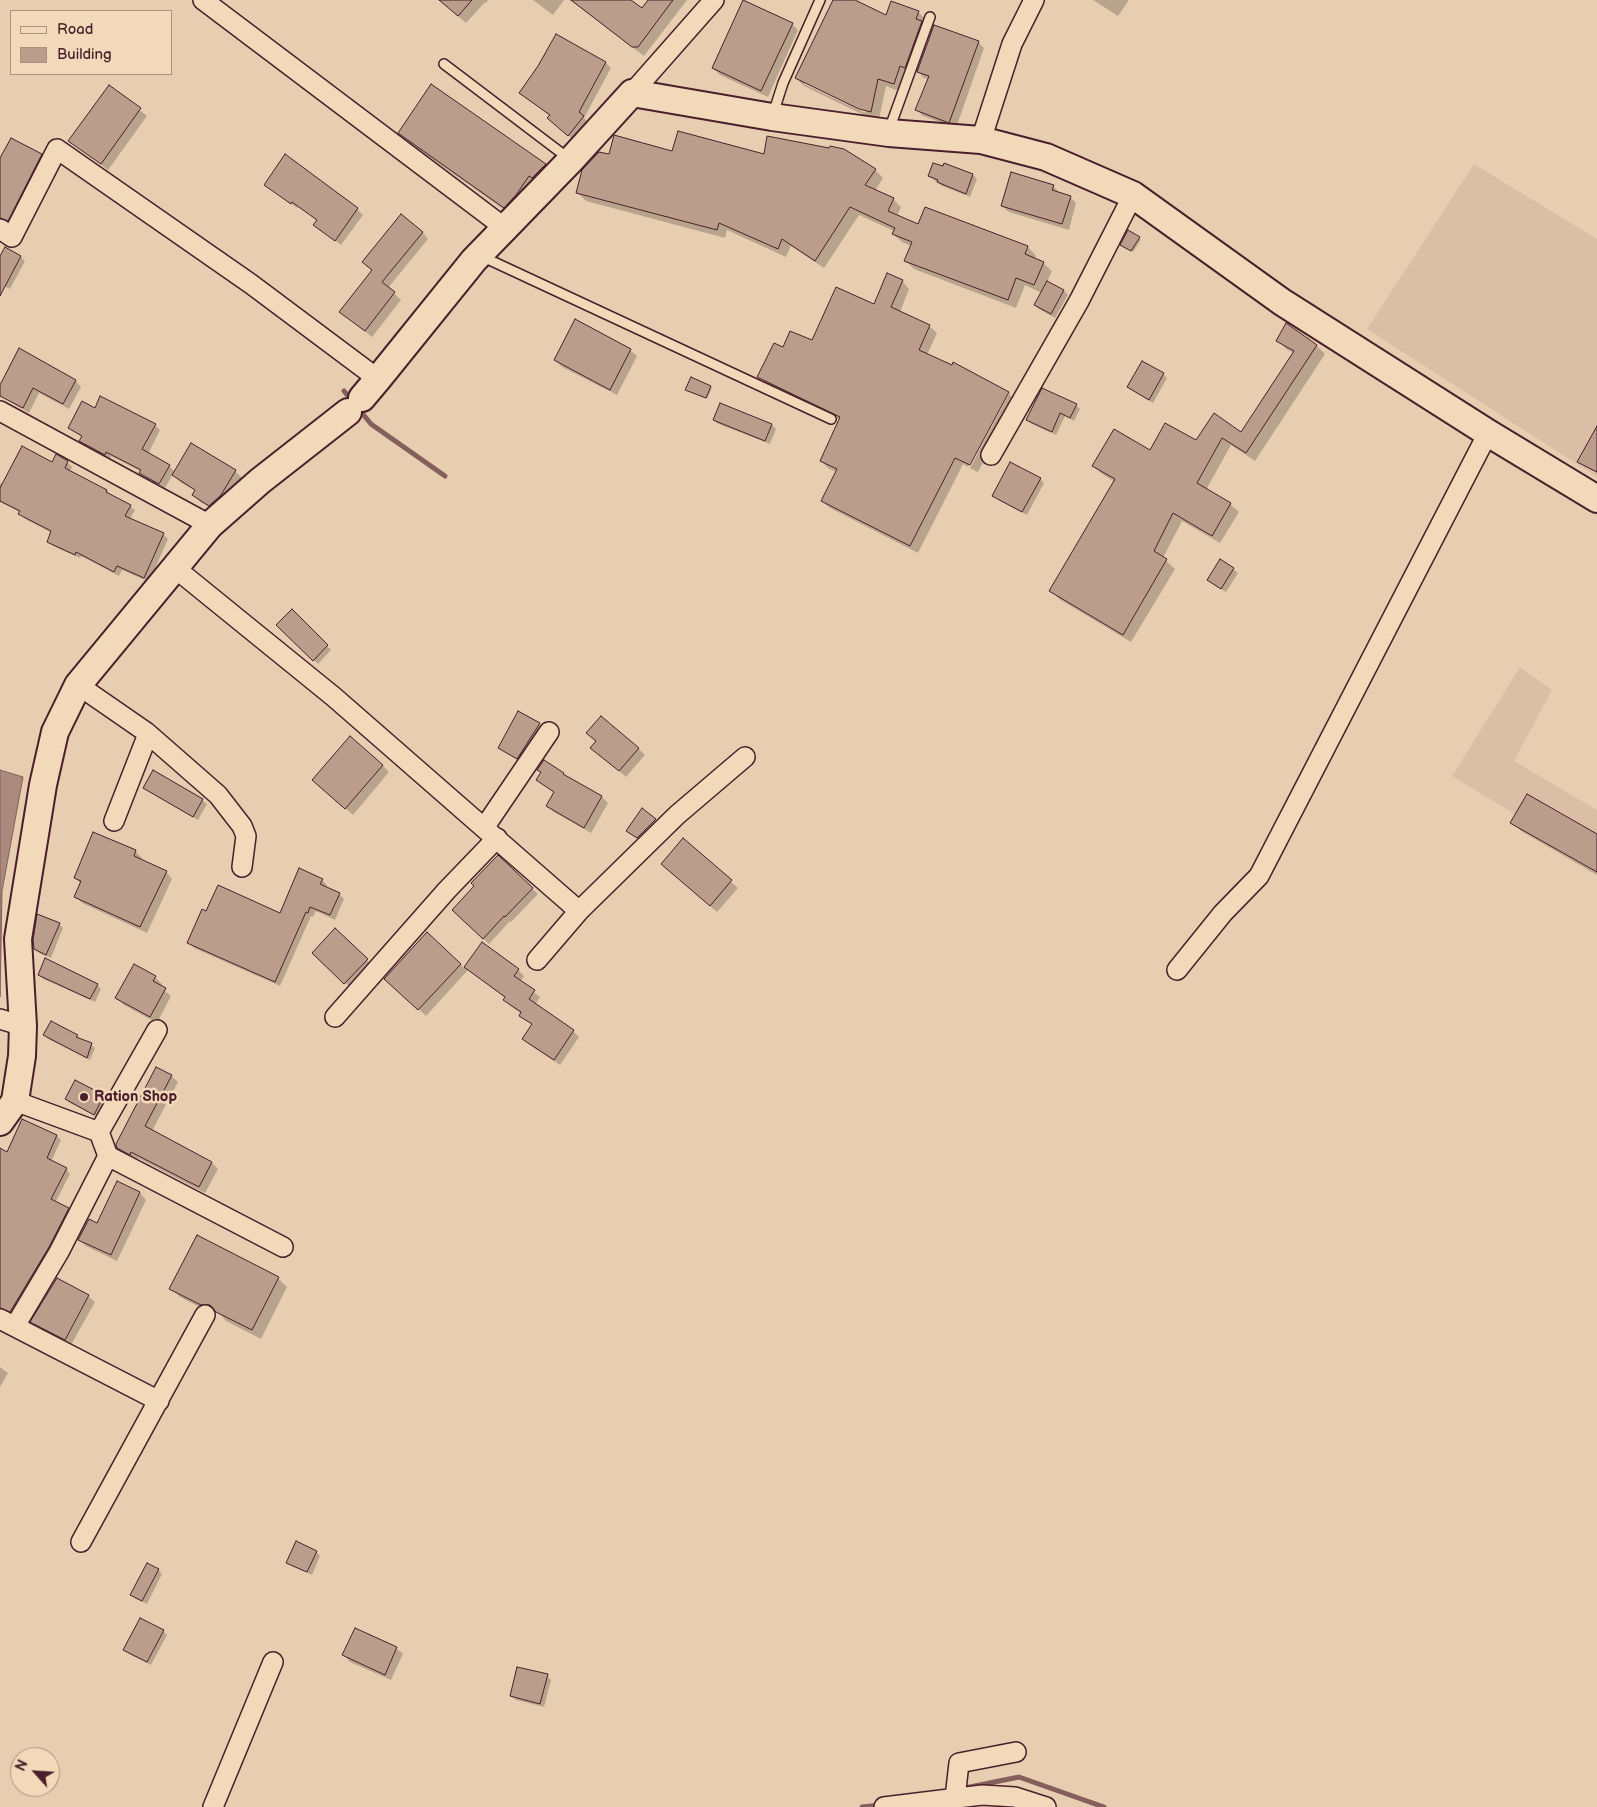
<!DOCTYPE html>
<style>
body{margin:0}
#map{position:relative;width:1597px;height:1807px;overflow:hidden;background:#e7ceb1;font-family:"Balsamiq Sans",sans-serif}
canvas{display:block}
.legend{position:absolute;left:10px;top:10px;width:162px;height:65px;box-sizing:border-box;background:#f1d9b9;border:1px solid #ae8f80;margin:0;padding:6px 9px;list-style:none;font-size:15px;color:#4a1f2b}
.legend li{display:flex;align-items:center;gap:10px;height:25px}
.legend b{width:25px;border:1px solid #ae8f80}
.north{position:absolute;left:10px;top:1747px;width:50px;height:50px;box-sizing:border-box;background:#f1d9b9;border:1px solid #ae8f80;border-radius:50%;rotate:296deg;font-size:14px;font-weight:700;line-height:20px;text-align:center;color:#4a1f2b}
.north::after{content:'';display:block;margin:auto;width:18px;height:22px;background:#4a1f2b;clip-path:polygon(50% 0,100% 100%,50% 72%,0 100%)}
</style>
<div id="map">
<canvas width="1597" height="1807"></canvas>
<ul class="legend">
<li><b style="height:6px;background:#f1d9b9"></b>Road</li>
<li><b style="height:14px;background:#bb9d8c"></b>Building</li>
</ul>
<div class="north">N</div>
</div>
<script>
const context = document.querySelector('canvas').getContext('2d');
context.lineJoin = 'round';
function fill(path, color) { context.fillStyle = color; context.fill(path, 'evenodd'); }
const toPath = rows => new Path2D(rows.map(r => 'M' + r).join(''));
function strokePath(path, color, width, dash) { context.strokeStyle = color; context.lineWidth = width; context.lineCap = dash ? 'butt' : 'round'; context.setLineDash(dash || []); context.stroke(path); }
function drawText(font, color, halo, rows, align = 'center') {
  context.font = font + ' "Balsamiq Sans",sans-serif'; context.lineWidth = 5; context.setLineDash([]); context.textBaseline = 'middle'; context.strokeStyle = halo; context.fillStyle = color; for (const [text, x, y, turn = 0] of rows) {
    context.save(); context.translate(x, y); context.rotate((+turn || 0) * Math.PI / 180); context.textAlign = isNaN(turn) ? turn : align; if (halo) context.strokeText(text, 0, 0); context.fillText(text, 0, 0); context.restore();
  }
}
const built = toPath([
 [1474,164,1597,239,1597,477,1367,329],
 [1520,667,1552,690,1514,761,1597,810,1597,864,1452,776]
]);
const water = toPath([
 [0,770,23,777,2,891,0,997,0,770]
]);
const shadow = toPath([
 [439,0,488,0,486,3,485,2,466,23],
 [533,0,564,0,553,15],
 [570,0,629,0,642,10,650,0,687,0,644,56],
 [834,0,852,0,887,17,918,12,926,20,901,92,886,86,879,119,868,117,804,86,796,78],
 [804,81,866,111,865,113,804,84],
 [1093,0,1129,0,1118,16],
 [792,24,798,30,768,97,720,75,713,68],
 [978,42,984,48,956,128,923,116,917,110,929,79,924,78,918,72],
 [606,63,611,68,584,118,589,123,575,141,554,124,550,116,521,93],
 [109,86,147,116,108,170,70,141],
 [432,86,546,165,554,173,513,216,408,142,399,133],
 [673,152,765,155,875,170,883,178,875,191,893,199,901,207,897,216,919,226,1028,247,1036,256,1035,259,1043,263,1052,271,1047,282,1064,291,1068,295,1055,318,1039,309,1035,305,1042,293,1025,285,1016,308,914,269,906,261,911,246,902,242,893,234,894,231,859,215,824,268,791,246,786,257,727,230,725,238,586,201,577,192,610,156],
 [41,155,47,161,14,226,0,221,0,176],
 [945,165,973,175,977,179,970,197,942,186,929,176,944,168],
 [266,185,357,209,363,215,341,245,315,225,318,221,298,207,297,208],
 [1053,186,1060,193,1070,197,1076,203,1069,230,1009,212,1002,206],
 [422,232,428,239,388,288,401,300,372,337,348,318],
 [1139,238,1141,240,1133,252,1124,246],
 [6,249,21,257,25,261,10,289,0,284,0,259],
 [902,281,909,289,900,312,929,326,937,333,927,355,1009,394,1006,394,968,467,963,464,918,553,830,508,822,501,837,472,829,469,821,461,840,420,767,384,759,376,783,349,813,342,875,306],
 [1303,337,1317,346,1325,354,1255,461,1231,445,1206,490,1230,504,1239,512,1220,543,1182,521,1163,558,1175,569,1131,642,1059,599,1051,590,1115,482,1102,474,1093,466,1151,452,1242,433,1294,353,1286,349,1278,340],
 [19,350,76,381,81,387,69,409,39,393,29,413,0,396,0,388],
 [630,350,637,356,617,395,562,367,555,360],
 [1163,374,1167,378,1153,403,1133,391,1128,387],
 [710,387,712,388,707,399,688,391],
 [1009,394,1015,400,978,472,970,468],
 [721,404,772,425,776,429,770,444,718,424,714,420],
 [1076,405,1080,409,1074,421,1065,416,1056,435,1032,424,1028,420],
 [95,409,155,425,160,430,148,454,169,466,175,472,192,445,235,471,242,478,228,502,217,511,200,502,194,495,196,491,180,482,173,474,165,488,146,478,142,472,111,456,110,459,86,446,81,441,82,437,69,428],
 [1597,441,1597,473,1584,466,1579,461],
 [67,462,72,467,70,472,107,491,112,496,130,506,135,510,130,519,163,534,168,539,149,582,122,570,119,576,81,556,80,558,53,546,48,541,52,533,25,519,21,513,0,502,0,483,3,485,53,464],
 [1040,479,1044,483,1027,515,998,500,994,495],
 [1233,569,1238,573,1226,592,1213,584],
 [292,611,331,650,318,664,278,625],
 [519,712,539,724,543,728,522,762,499,747],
 [597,742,638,748,645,755,626,777,599,754],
 [544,762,567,778,602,797,608,803,591,833,554,812,548,806,555,793,538,780,542,773,539,770],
 [382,765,389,772,353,815,320,786],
 [144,788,202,800,207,804,198,820,149,792],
 [642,810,660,824,642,842,632,834],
 [1512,822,1597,835,1597,875,1521,831],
 [94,834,136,852,142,858,140,861,166,872,172,879,147,933,82,903,76,897,81,884,75,878],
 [683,840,738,888,717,912,662,864],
 [498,857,538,894,511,922,510,921,489,944,459,916,475,886],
 [322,880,327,885,326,888,339,894,344,899,335,920,316,911,313,917,311,916,280,986,194,948,189,942,207,913,280,915],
 [59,924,63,928,51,958,39,953,35,949],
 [335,930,373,966,352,989,313,953],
 [428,934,464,968,482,944,518,970,524,976,520,982,540,997,535,1005,573,1031,579,1037,560,1065,530,1045,524,1038,533,1025,521,1015,522,1014,511,1006,504,1000,506,998,468,970,426,1016,393,985],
 [39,975,97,985,101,989,95,1002,43,979],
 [155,977,162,984,160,987,171,996,157,1023,124,1005,117,998],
 [45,1035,77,1036,95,1048,90,1060,48,1039],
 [171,1076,178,1082,152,1131,212,1163,218,1169,205,1193,138,1158,137,1160,125,1154,118,1147],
 [75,1081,104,1096,108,1101,99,1118,70,1103,66,1099],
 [22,1121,57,1136,61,1140,51,1162,66,1169,70,1174,55,1203,68,1209,72,1214,15,1315,5,1312,0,1313,0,1150,8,1153],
 [118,1183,140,1193,146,1200,117,1261,86,1246,79,1240,98,1225],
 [278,1278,287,1287,261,1339,226,1321,219,1313,211,1313,180,1297,171,1288],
 [88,1296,95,1302,71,1345,39,1328,32,1322],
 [0,1367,8,1373,0,1387],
 [316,1552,320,1556,312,1575,292,1566,288,1562],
 [158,1570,162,1574,147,1604,136,1599,132,1595],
 [163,1631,167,1635,151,1665,129,1654,125,1650],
 [396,1648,403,1654,391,1680,350,1662,344,1655],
 [547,1676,551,1680,544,1707,516,1700,511,1696]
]);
const stream = toPath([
 [344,391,371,424,445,476],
 [965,1788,1019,1777,1104,1807],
 [862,1807,881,1805]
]);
const building = toPath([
 [439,0,472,0,458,16,439,0],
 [571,0,631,0,642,8,648,0,673,0,638,47,632,47,571,0],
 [743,0,793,23,761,91,712,68,743,0],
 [833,0,855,0,886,15,891,1,919,11,916,19,922,21,905,68,900,66,894,84,878,79,871,112,859,109,795,78,833,0],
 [934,25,979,41,949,123,915,110,929,76,917,72,934,25],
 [556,34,606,62,579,112,584,116,568,136,547,118,550,115,519,93,538,66,556,34],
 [431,84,546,164,532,178,529,176,516,195,504,208,398,133,431,84],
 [109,85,141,108,101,164,68,141,109,85],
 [678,131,764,154,767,136,829,148,830,146,844,149,876,169,865,185,894,198,888,211,918,224,925,207,1028,246,1025,254,1044,262,1034,285,1016,278,1008,300,904,261,912,242,892,234,895,228,850,207,815,261,782,239,778,249,719,223,717,230,576,193,582,170,599,152,609,154,614,135,672,151,678,131],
 [11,138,42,154,8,221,0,218,0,158,11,138],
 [285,154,358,208,335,241,313,225,317,220,292,202,291,204,264,185,285,154],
 [933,163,943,166,944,163,973,174,966,194,937,182,938,180,928,176,933,163],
 [1011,172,1054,185,1052,190,1071,196,1062,224,1001,206,1011,172],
 [401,214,423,232,382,282,395,292,365,331,339,312,372,270,362,262,401,214],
 [1128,230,1140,237,1131,251,1120,245,1128,230],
 [5,247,21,256,0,296,0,256,5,247],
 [887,273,903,280,891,307,930,325,919,350,952,365,953,362,1009,392,970,465,955,458,910,546,821,501,837,469,820,461,840,417,757,377,774,343,783,347,790,331,812,340,836,287,874,304,887,273],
 [1047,281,1064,290,1051,314,1034,305,1047,281],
 [575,319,631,349,610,390,554,360,575,319],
 [1286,323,1317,345,1246,453,1222,438,1197,483,1231,503,1212,536,1173,513,1154,551,1167,559,1123,635,1049,591,1115,479,1092,466,1114,429,1150,450,1165,423,1196,440,1214,413,1241,432,1294,351,1276,341,1286,323],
 [19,348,76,380,63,404,33,388,23,408,0,396,0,385,19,348],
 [1142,361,1164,373,1149,400,1127,387,1142,361],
 [691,377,711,386,706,398,685,390,691,377],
 [1042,388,1077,404,1070,418,1060,413,1052,432,1026,420,1042,388],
 [100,396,156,424,142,449,170,465,159,484,139,473,141,470,106,452,105,455,79,441,82,436,68,428,82,401,95,408,100,396],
 [720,403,772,424,765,441,713,420,720,403],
 [1597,426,1597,472,1577,462,1597,426],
 [191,443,236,470,221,495,209,506,192,495,195,490,172,475,191,443],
 [22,446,52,462,56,454,68,461,65,468,107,490,106,492,131,505,125,516,164,533,144,578,117,566,114,572,76,552,75,555,47,542,51,531,18,514,20,511,0,501,0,488,22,446],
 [1010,462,1041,478,1022,512,992,496,1010,462],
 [1220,559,1234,568,1221,589,1207,580,1220,559],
 [292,609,328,645,313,661,276,625,292,609],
 [518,711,540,723,517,759,498,748,518,711],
 [601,716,639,748,619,771,590,748,596,741,586,733,601,716],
 [350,736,383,765,345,809,312,780,350,736],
 [544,760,564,773,563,774,602,796,584,828,546,806,554,792,536,780,541,772,537,770,544,760],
 [153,770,203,799,193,817,143,788,153,770],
 [1527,794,1597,834,1597,872,1510,823,1527,794],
 [642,808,656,819,637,838,626,831,642,808],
 [93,832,136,850,134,856,167,871,140,927,74,897,81,881,74,878,93,832],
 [683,838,732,880,710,906,661,864,683,838],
 [498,855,533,888,505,917,504,916,483,939,452,910,474,886,471,883,498,855],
 [299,868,323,879,320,884,340,893,330,915,310,907,308,913,306,912,275,982,187,943,202,909,206,911,218,885,280,913,299,868],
 [37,914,60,923,46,955,34,949,33,940,37,914],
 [335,928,368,959,344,984,312,953,335,928],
 [427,932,461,964,418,1010,384,979,427,932],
 [482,942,519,969,514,976,535,990,529,999,574,1030,554,1060,522,1039,532,1024,519,1016,521,1012,503,1000,505,997,464,967,482,942],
 [45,958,98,984,90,999,38,975,45,958],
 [134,964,156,976,153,981,166,988,150,1017,115,998,134,964],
 [51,1021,78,1035,76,1037,92,1043,87,1058,43,1035,51,1021],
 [156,1067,172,1075,145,1126,212,1162,199,1187,131,1152,130,1155,117,1148,116,1144,156,1067],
 [75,1080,104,1095,94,1115,65,1099,75,1080],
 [22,1119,57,1135,47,1158,67,1168,51,1199,69,1208,49,1247,10,1312,0,1308,0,1148,7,1152,22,1119],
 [117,1181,140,1192,111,1255,78,1240,89,1219,97,1223,117,1181],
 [197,1235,279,1277,252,1330,216,1312,210,1305,201,1305,169,1289,197,1235],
 [57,1278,89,1295,65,1340,30,1322,57,1278],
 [296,1541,317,1551,307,1572,286,1563,296,1541],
 [147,1563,159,1569,142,1601,130,1595,147,1563],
 [140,1618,164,1630,147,1662,123,1650,140,1618],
 [355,1628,397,1647,385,1675,342,1655,355,1628],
 [517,1667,548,1674,540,1704,510,1696,517,1667]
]);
const lane = toPath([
 [444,64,568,158],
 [773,114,783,83,820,0],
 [889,130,930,17],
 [481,256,831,419]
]);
const street = toPath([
 [203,0,505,228],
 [632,93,714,0],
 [981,140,1012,44,1034,0],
 [0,229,12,237,57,149,251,284,378,379],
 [0,411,210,525],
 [991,455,1079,301,1133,195],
 [175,568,334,697,579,911],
 [78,685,146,732,218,795,242,826,246,836,242,867],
 [114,821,148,734],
 [484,828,549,732],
 [537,960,579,911,677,815,745,757],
 [1177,970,1223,913,1259,876,1488,433],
 [335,1017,447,890,497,838],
 [0,1019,23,1026],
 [99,1132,157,1030],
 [108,1156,283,1247],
 [0,1319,159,1401],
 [15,1326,59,1252,108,1156,99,1132,15,1101],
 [81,1542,205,1315],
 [955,1798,959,1763,1016,1752],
 [213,1807,273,1662],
 [884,1807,982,1795,1015,1797,1046,1807]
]);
const secondary = toPath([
 [362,398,378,379,474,260,571,160,632,93,772,117,889,133,981,140,1046,157,1133,195,1282,302,1488,433,1597,499],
 [0,1122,15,1101,22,1056,23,1026,18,939,43,785,55,732,78,685,210,525,260,481,348,412]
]);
const markers = [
 [84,1097,5,"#4a1f2b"]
];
const poiNames = [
 ["Ration Shop",94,1097]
];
fill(built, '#dabfa6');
fill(water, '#ab8a7d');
strokePath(water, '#845f5c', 1);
fill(shadow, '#0003');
strokePath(stream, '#845f5c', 5);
fill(building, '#bb9d8c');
strokePath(building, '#4a1f2b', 1);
strokePath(lane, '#4a1f2b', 12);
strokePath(street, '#4a1f2b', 22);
strokePath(secondary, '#4a1f2b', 30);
strokePath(lane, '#f1d9b9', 9);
strokePath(street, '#f1d9b9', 19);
strokePath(secondary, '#f1d9b9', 26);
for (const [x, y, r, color] of markers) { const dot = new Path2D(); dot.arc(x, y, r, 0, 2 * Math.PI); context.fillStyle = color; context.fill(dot); strokePath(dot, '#f1d9b9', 2); }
drawText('bold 15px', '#4a1f2b', '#f1d9b9', poiNames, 'left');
</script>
